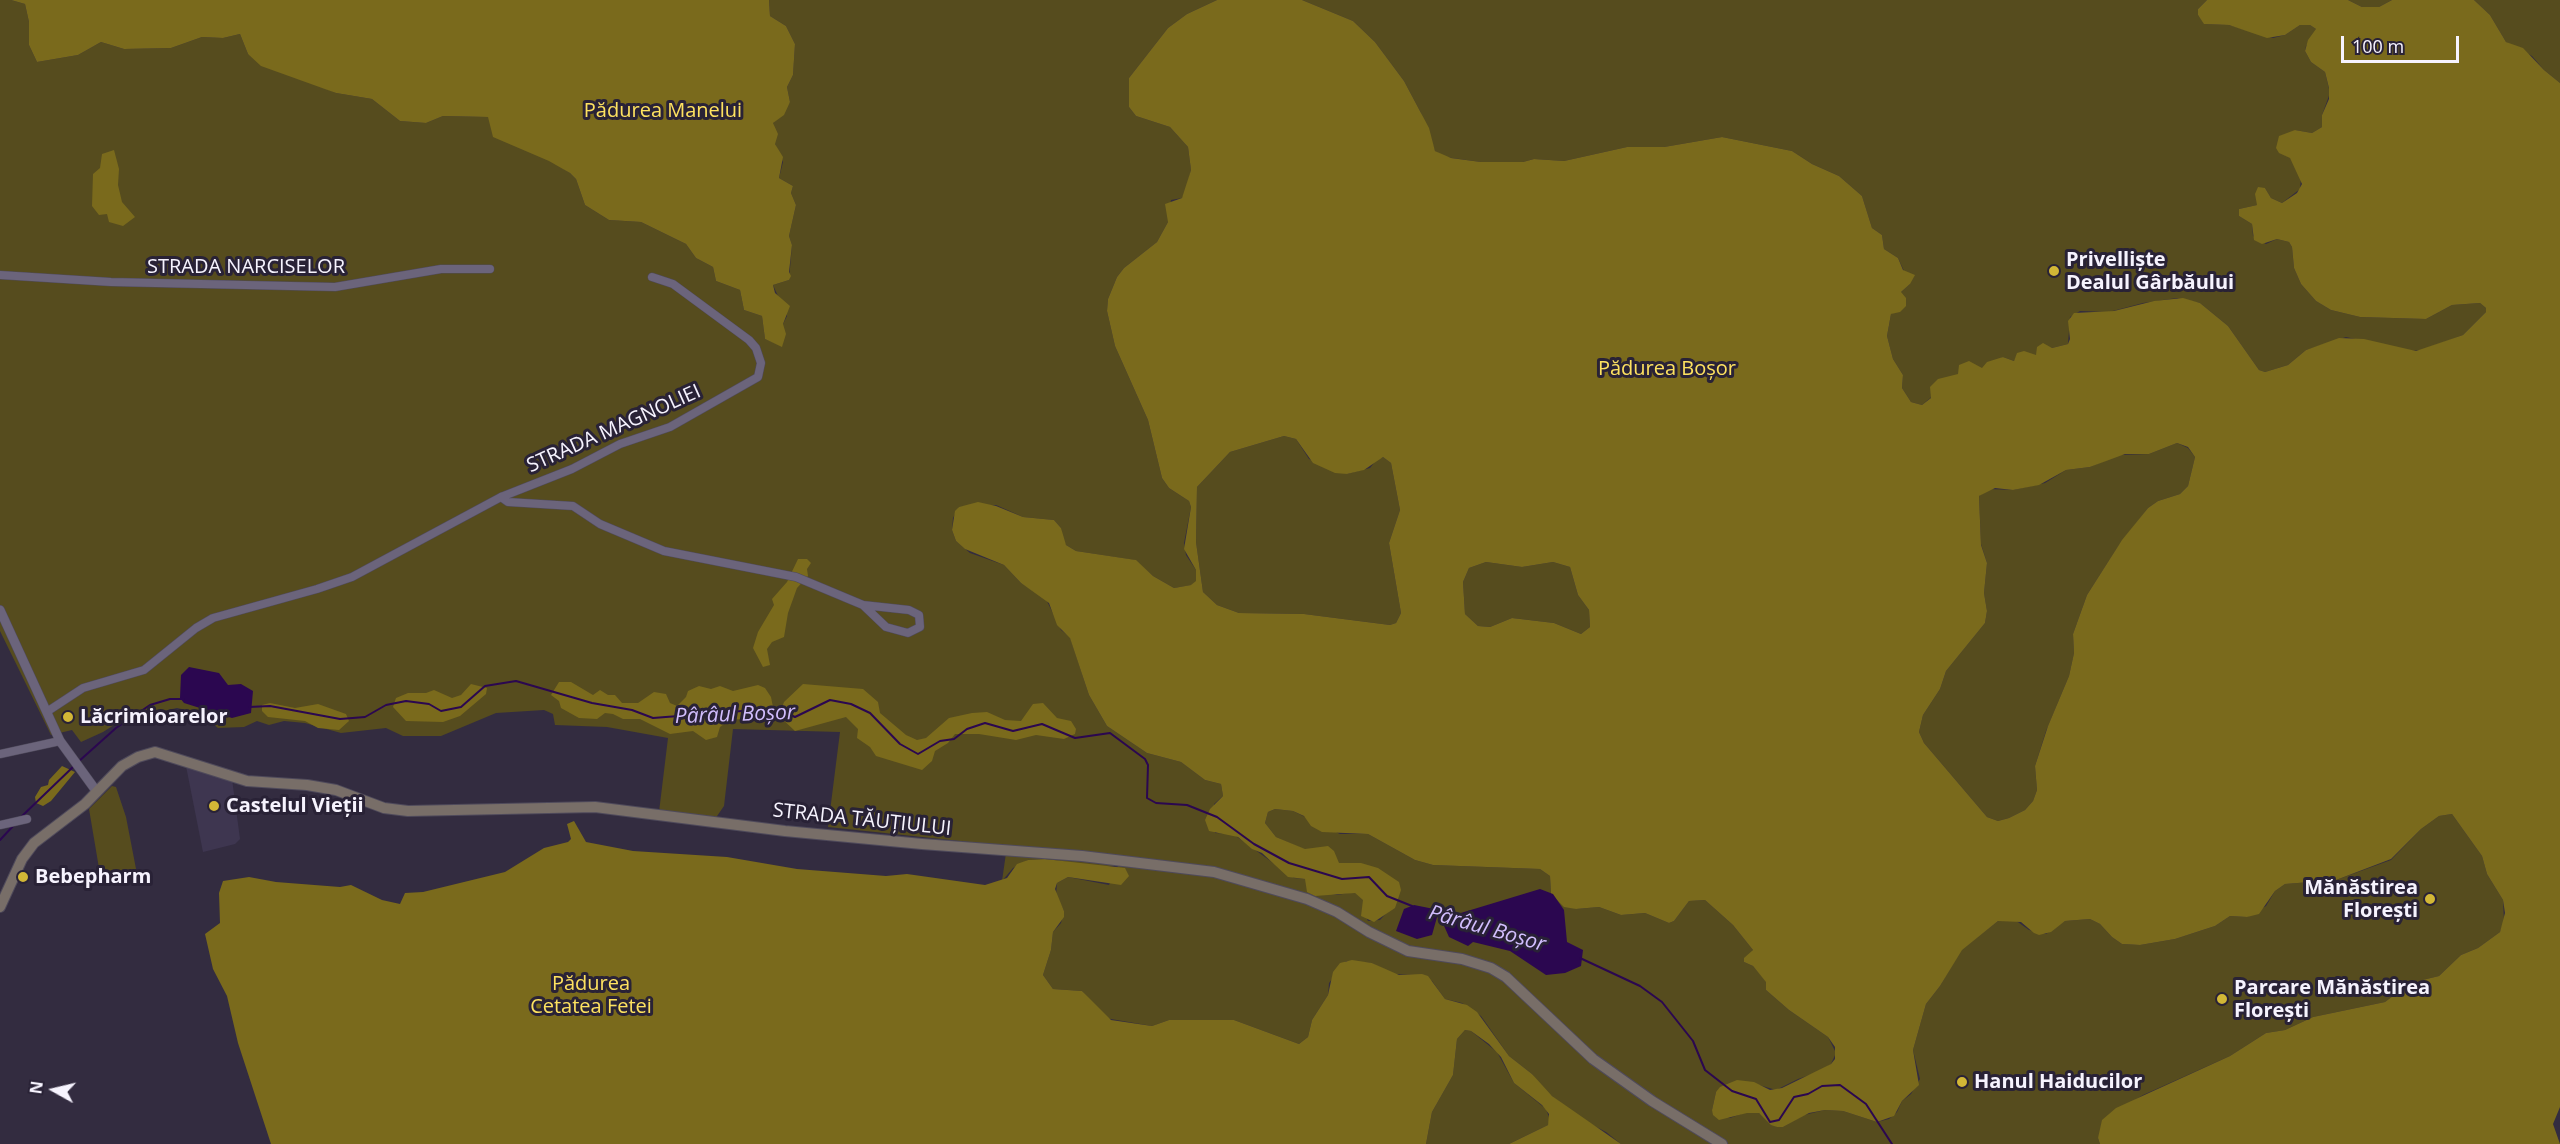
<!DOCTYPE html>
<meta charset="utf-8">
<style>
body{margin:0}
#map{position:relative;width:2560px;height:1144px;overflow:hidden;background:#332c40;font-family:"Open Sans",sans-serif}
canvas{display:block}
.north{position:absolute;left:24px;top:1060px;width:60px;height:60px;-webkit-text-stroke:4px #292236;paint-order:stroke;rotate:278deg;font-size:16px;font-weight:700;line-height:24px;text-align:center;color:#f6f3fe}
.north::after{content:'';display:block;margin:auto;width:21px;height:27px;background:#f6f3fe;clip-path:polygon(50% 0,100% 100%,50% 72%,0 100%)}
.scale{position:absolute;left:2341px;top:36px;width:118px;height:27px;box-sizing:border-box;border:3px solid #f6f3fe;border-top:0;padding-left:8px;font-size:18px;line-height:21px;white-space:nowrap;color:#f6f3fe;-webkit-text-stroke:4px #292236;paint-order:stroke}
</style>
<div id="map">
<canvas width="2560" height="1144"></canvas>
<div class="north">N</div>
<div class="scale">100 m</div>
</div>
<script>
const context = document.querySelector('canvas').getContext('2d');
context.lineJoin = 'round';
function fill(path, color) { context.fillStyle = color; context.fill(path, 'evenodd'); }
const toPath = rows => new Path2D(rows.map(r => 'M' + r).join(''));
function strokePath(path, color, width, dash) { context.strokeStyle = color; context.lineWidth = width; context.lineCap = dash ? 'butt' : 'round'; context.setLineDash(dash || []); context.stroke(path); }
function drawText(font, color, halo, rows, align = 'center') {
  context.font = font + ' "Open Sans",sans-serif'; context.lineWidth = 6; context.setLineDash([]); context.textBaseline = 'middle'; context.strokeStyle = halo; context.fillStyle = color; for (const [text, x, y, turn = 0] of rows) {
    context.save(); context.translate(x, y); context.rotate((+turn || 0) * Math.PI / 180); context.textAlign = isNaN(turn) ? turn : align; if (halo) context.strokeText(text, 0, 0); context.fillText(text, 0, 0); context.restore();
  }
}
const built = toPath([
 [186,766,232,779,240,839,235,844,203,852]
]);
const green = toPath([
 [0,0,11,0,25,4,29,22,29,45,37,62,78,55,101,42,124,49,171,48,202,37,223,38,240,34,248,54,336,93,372,99,400,121,426,123,443,116,488,117,570,173,576,179,585,205,609,220,641,222,686,244,696,258,713,267,716,281,740,290,744,310,762,316,765,339,782,346,783,324,787,316,773,285,789,280,792,245,789,236,796,205,791,193,793,186,779,178,783,162,775,144,773,123,790,102,787,87,793,75,795,44,786,26,770,16,769,0,1217,0,1187,14,1168,28,1129,78,1129,107,1136,116,1170,127,1188,147,1191,170,1185,193,1182,198,1171,200,1168,222,1157,242,1124,268,1117,277,1108,299,1107,311,1115,346,1148,420,1162,478,1169,488,1189,501,1191,507,1184,543,1186,555,1196,570,1196,582,1192,585,1174,588,1153,576,1135,560,1076,551,1066,545,1062,540,1061,528,1054,520,1023,517,996,505,959,507,953,518,952,530,956,541,970,553,1004,565,1021,583,1046,599,1061,630,1070,637,1089,695,1107,726,1147,753,1181,762,1205,780,1221,784,1223,796,1214,804,1215,833,1233,834,1294,878,1306,879,1325,893,1337,895,1354,892,1363,899,1363,911,1368,921,1380,920,1396,903,1400,887,1392,878,1375,871,1345,867,1276,837,1265,823,1268,812,1275,809,1293,811,1340,834,1368,834,1415,860,1433,865,1540,869,1550,876,1551,894,1576,909,1599,907,1621,915,1645,913,1669,923,1674,921,1689,901,1705,900,1733,925,1753,950,1744,962,1753,966,1767,982,1766,990,1789,1010,1828,1037,1836,1053,1831,1064,1821,1071,1798,1079,1776,1090,1759,1085,1716,1092,1712,1110,1730,1118,1747,1112,1759,1113,1777,1127,1783,1127,1804,1115,1825,1110,1843,1111,1877,1122,1889,1119,1897,1112,1902,1101,1911,1094,1920,1079,1913,1050,1926,1004,1940,986,1961,950,1998,921,2015,920,2029,930,2046,934,2065,921,2090,919,2100,924,2112,937,2122,944,2140,945,2175,939,2215,926,2230,916,2247,917,2266,906,2275,891,2285,884,2336,880,2391,860,2421,829,2439,816,2452,814,2482,856,2487,874,2503,900,2504,922,2500,932,2478,948,2461,955,2439,976,2410,983,2385,1002,2313,1017,2285,1030,2266,1033,2230,1056,2143,1095,2128,1104,2098,1138,2100,1144,1621,1144,1606,1132,1581,1119,1543,1089,1532,1074,1509,1056,1481,1016,1462,1003,1445,999,1432,981,1416,975,1393,974,1372,963,1346,961,1329,983,1328,995,1312,1020,1308,1037,1299,1044,1234,1020,1169,1020,1152,1026,1105,1018,1082,991,1053,989,1043,975,1051,950,1053,932,1061,923,1064,911,1056,895,1057,883,1068,877,1109,885,1118,866,1095,866,1045,859,1028,860,1013,868,1002,881,1007,846,828,827,840,732,733,729,724,806,715,819,659,812,668,738,607,727,555,725,553,714,544,710,496,713,441,736,403,736,386,728,341,733,305,723,284,721,269,725,257,721,244,727,218,728,199,713,177,708,122,720,103,732,81,742,72,730,51,735,0,631],
 [1302,0,2207,0,2198,9,2198,15,2205,24,2229,25,2273,38,2285,35,2300,25,2310,25,2316,29,2316,33,2306,46,2305,51,2311,62,2325,72,2330,93,2322,115,2322,127,2312,133,2295,130,2285,155,2290,157,2301,178,2300,189,2282,203,2271,198,2265,188,2257,199,2257,205,2239,209,2239,216,2252,224,2253,236,2266,244,2277,239,2289,242,2292,247,2294,268,2301,284,2316,301,2331,310,2360,317,2426,319,2452,305,2480,303,2486,308,2486,312,2463,335,2422,350,2410,351,2346,337,2306,350,2288,365,2265,372,2259,370,2228,326,2200,303,2177,298,2143,303,2109,312,2080,311,2070,317,2068,344,2052,348,2047,347,2036,355,2016,357,2014,361,2003,357,1982,369,1959,374,1922,405,1911,402,1902,388,1903,375,1893,359,1887,336,1891,314,1895,311,1901,292,1910,284,1898,258,1884,249,1882,235,1872,228,1862,196,1839,176,1812,164,1792,151,1722,137,1664,147,1627,147,1564,161,1534,159,1523,162,1481,162,1445,157,1435,151,1421,113,1404,81,1375,42,1353,21],
 [2348,0,2392,0,2379,7,2362,7],
 [2474,0,2560,0,2560,83,2544,70,2532,56,2506,42,2490,15],
 [1284,436,1296,439,1309,459,1347,474,1370,468,1377,459,1383,457,1391,463,1400,510,1389,543,1401,613,1396,623,1390,625,1304,614,1239,613,1217,605,1203,592,1196,542,1197,487,1230,452],
 [2177,443,2188,448,2195,457,2188,486,2180,494,2158,501,2148,508,2119,545,2087,595,2073,634,2074,653,2069,676,2046,731,2035,766,2037,790,2033,801,2025,810,2009,818,1998,821,1987,817,1924,743,1919,732,1923,715,1940,689,1946,671,1985,623,1987,611,1984,593,1987,563,1981,544,1979,496,1989,489,2013,490,2045,483,2066,470,2090,467,2119,455,2149,454],
 [1486,562,1522,567,1553,562,1570,567,1578,595,1589,610,1590,627,1581,634,1554,623,1512,618,1490,627,1478,626,1465,614,1463,582,1469,568],
 [112,786,116,787,126,817,137,874,101,880,89,809],
 [1465,1030,1471,1031,1497,1052,1514,1083,1546,1109,1550,1120,1548,1125,1509,1144,1426,1144,1432,1112,1453,1075,1457,1039]
]);
const forest = toPath([
 [11,0,769,0,770,16,786,26,795,44,793,75,787,87,790,102,784,115,773,123,778,134,775,144,783,157,779,178,793,186,791,193,796,205,789,236,792,245,789,272,791,276,789,280,773,285,775,293,790,306,783,324,786,334,782,347,765,339,762,316,744,310,740,290,716,281,713,267,696,258,686,244,641,222,609,220,585,205,576,179,570,173,549,161,493,137,488,117,443,116,426,123,400,121,372,99,336,93,261,66,248,54,240,34,223,38,202,37,171,48,124,49,101,42,78,55,37,62,29,45,29,22,25,4],
 [1217,0,1302,0,1353,21,1375,42,1404,81,1429,128,1435,151,1451,158,1481,162,1523,162,1534,159,1564,161,1627,147,1664,147,1722,137,1792,151,1812,164,1839,176,1862,196,1872,228,1882,235,1884,249,1898,258,1903,270,1915,275,1910,284,1901,292,1906,298,1906,306,1900,312,1891,314,1887,336,1893,359,1903,375,1902,388,1911,402,1922,405,1931,398,1930,387,1938,379,1958,374,1959,365,1969,361,1982,368,1987,362,2003,357,2014,361,2017,353,2024,351,2036,355,2037,347,2043,343,2052,348,2068,344,2070,339,2068,321,2074,313,2114,311,2154,301,2183,298,2200,303,2228,326,2259,370,2265,372,2288,365,2306,350,2339,338,2364,339,2416,351,2463,335,2486,312,2486,308,2480,303,2452,305,2426,319,2360,317,2331,310,2316,301,2301,284,2294,268,2292,247,2289,242,2277,239,2262,244,2254,240,2252,224,2239,216,2239,209,2257,205,2255,194,2258,187,2265,188,2271,198,2282,203,2297,193,2302,184,2290,158,2279,153,2276,148,2279,136,2295,130,2312,133,2322,127,2322,115,2329,99,2329,88,2325,72,2311,62,2305,51,2308,40,2316,29,2310,25,2300,25,2285,35,2267,38,2229,25,2204,24,2198,15,2198,9,2207,0,2348,0,2362,7,2379,7,2392,0,2474,0,2490,15,2506,42,2523,48,2544,70,2560,83,2560,1107,2553,1124,2560,1144,2100,1144,2098,1138,2102,1120,2116,1108,2230,1056,2266,1033,2285,1030,2313,1017,2385,1002,2410,983,2439,976,2461,955,2478,948,2500,932,2505,913,2503,900,2487,874,2482,856,2452,814,2439,816,2421,829,2391,859,2336,880,2285,884,2275,891,2259,914,2247,917,2230,916,2215,926,2175,939,2140,945,2122,944,2112,937,2100,924,2090,919,2065,921,2051,932,2039,935,2034,933,2021,922,1998,921,1962,950,1940,986,1926,1004,1913,1050,1919,1085,1902,1101,1894,1116,1877,1122,1843,1111,1825,1110,1809,1113,1783,1127,1777,1127,1771,1125,1759,1113,1747,1113,1719,1120,1713,1115,1712,1110,1716,1092,1720,1087,1737,1080,1754,1082,1770,1090,1782,1088,1831,1064,1835,1059,1835,1047,1828,1037,1789,1010,1766,990,1766,982,1753,966,1744,962,1744,958,1753,950,1733,925,1705,900,1689,901,1674,921,1669,923,1645,913,1621,915,1599,907,1576,909,1564,907,1551,894,1550,876,1540,869,1433,865,1415,860,1368,834,1322,832,1311,826,1304,816,1293,811,1275,809,1268,812,1265,823,1276,837,1305,849,1328,846,1334,851,1339,863,1361,863,1378,868,1399,882,1401,890,1395,908,1374,922,1361,916,1363,900,1355,893,1315,896,1307,892,1305,879,1288,877,1262,853,1252,849,1238,837,1209,831,1205,820,1210,809,1223,796,1221,784,1205,780,1181,762,1147,753,1107,726,1089,695,1070,638,1057,625,1049,603,1021,583,1004,565,965,549,956,541,952,530,955,511,959,507,978,502,996,506,1023,517,1054,520,1061,528,1066,545,1076,551,1136,560,1153,576,1174,588,1191,585,1196,581,1196,570,1184,549,1191,507,1189,501,1169,488,1162,478,1148,420,1115,346,1107,311,1108,299,1117,277,1124,268,1157,242,1168,222,1165,204,1182,198,1191,170,1188,147,1170,127,1136,116,1129,107,1129,78,1168,28,1187,14],
 [1284,436,1296,439,1313,463,1335,473,1347,474,1364,470,1383,457,1391,463,1400,510,1389,543,1401,613,1396,623,1390,625,1304,614,1239,613,1217,605,1203,592,1196,542,1197,487,1230,452],
 [2177,443,2188,447,2195,457,2188,486,2180,494,2158,501,2148,508,2122,540,2087,595,2073,634,2074,653,2069,676,2048,726,2035,766,2037,790,2033,801,2025,810,2009,818,1998,821,1987,817,1924,743,1919,732,1923,715,1940,689,1946,671,1985,623,1987,611,1984,593,1987,563,1981,545,1979,496,1995,488,2013,490,2039,485,2066,470,2090,467,2125,454,2149,454],
 [1486,562,1522,567,1553,562,1570,567,1578,595,1589,610,1590,627,1581,634,1554,623,1512,618,1490,627,1478,626,1465,614,1463,582,1469,568],
 [114,150,119,169,118,185,122,202,135,217,123,226,109,222,107,214,99,215,92,206,93,174,100,168,102,154],
 [798,559,807,559,811,563,807,569,808,576,797,588,788,613,784,637,772,642,767,649,770,665,763,667,753,648,758,632,774,605,772,599,787,582],
 [559,682,571,682,593,695,600,690,608,695,615,695,622,703,638,703,654,692,666,694,670,703,677,706,686,697,688,691,699,686,711,689,720,686,733,691,758,685,765,688,771,697,773,707,769,715,751,720,731,719,720,727,717,737,706,740,693,731,670,734,640,719,623,719,613,714,605,713,597,719,579,718,561,708,559,701,551,695],
 [471,684,487,688,486,694,460,716,443,722,406,721,393,707,396,698,408,693,426,693,434,690,452,698,461,695],
 [803,684,863,689,878,702,880,713,906,735,917,740,926,738,949,718,972,713,987,712,1005,720,1021,721,1033,704,1043,703,1057,718,1071,721,1076,729,1075,734,1064,739,1036,735,1016,740,979,734,955,734,948,743,935,751,932,761,922,770,876,756,870,747,857,738,858,729,846,717,795,731,779,716,784,702],
 [270,703,295,708,318,704,346,714,349,721,339,730,318,728,305,721,268,717,262,711,262,705],
 [62,766,75,772,51,801,43,806,36,803,35,797,41,787,48,785,49,780],
 [574,821,586,842,633,851,727,857,797,869,886,876,907,874,985,885,1007,878,1017,864,1028,860,1045,859,1125,868,1129,876,1121,885,1068,877,1057,883,1055,889,1064,911,1064,917,1053,932,1051,950,1043,975,1053,989,1082,991,1111,1020,1152,1026,1169,1020,1234,1020,1299,1044,1308,1037,1312,1020,1328,995,1333,972,1340,963,1352,960,1372,963,1399,975,1422,974,1428,976,1445,999,1467,1005,1477,1012,1509,1056,1532,1074,1552,1096,1621,1144,1509,1144,1548,1125,1549,1114,1542,1105,1514,1083,1501,1057,1489,1044,1471,1031,1465,1030,1457,1039,1453,1075,1432,1112,1426,1144,271,1144,238,1043,227,996,213,969,205,934,220,923,219,893,223,881,249,877,276,882,340,887,351,885,382,900,400,904,405,893,423,892,505,872,544,848,568,842,571,839,567,824]
]);
const water = toPath([
 [189,667,219,673,228,685,241,684,253,691,251,713,232,718,184,703,180,698,181,675],
 [1540,889,1553,894,1564,910,1567,942,1583,950,1581,966,1565,973,1546,975,1510,951,1473,942,1468,946,1449,937,1441,919],
 [1414,905,1439,910,1432,935,1417,939,1396,931,1404,909]
]);
const stream = toPath([
 [249,707,270,706,340,719,365,717,386,705,406,701,429,704,441,711,461,707,485,686,516,681,592,703,632,710,653,718,755,710,779,710,795,717,830,700,851,704,870,713,900,744,918,754,940,741,954,739,967,729,985,723,1013,731,1042,724,1075,738,1110,733,1145,759,1148,765,1147,798,1156,803,1187,805,1217,817,1254,844,1289,863,1342,879,1369,877,1387,896,1412,906],
 [78,762,116,728,150,705,170,699,184,699],
 [20,818,74,766],
 [0,840,14,825],
 [1580,958,1640,986,1662,1002,1693,1041,1705,1070,1732,1091,1756,1099,1770,1122,1779,1120,1794,1097,1808,1094,1822,1086,1840,1085,1866,1104,1892,1144]
]);
const minor = toPath([
 [0,275,111,282,335,287,441,269,490,269],
 [501,497,508,502,573,506,600,524,664,551,796,577,863,605,909,610,919,615,920,627,908,633,886,627,863,605],
 [48,711,83,688,144,670,196,628,213,618,317,589,352,577,501,497,572,469,620,444,670,427,758,377,761,363,756,348,749,340,673,284,652,277],
 [0,754,60,741],
 [0,825,27,819]
]);
const tertiary = toPath([
 [0,610,60,741,97,792]
]);
const secondary = toPath([
 [0,907,22,859,34,843,85,804,122,766,138,757,155,752,247,781,307,785,336,790,384,808,408,811,595,807,785,831,922,844,1082,856,1214,872,1307,899,1337,912,1369,932,1408,951,1462,959,1491,968,1506,977,1593,1059,1652,1101,1722,1144]
]);
const markers = [
 [2054,271,6,"#d2b736"],
 [68,717,6,"#d2b736"],
 [214,806,6,"#d2b736"],
 [23,877,6,"#d2b736"],
 [2430,899,6,"#d2b736"],
 [2222,999,6,"#d2b736"],
 [1962,1082,6,"#d2b736"]
];
const parkNames = [
 ["Pădurea Manelui",663,111],
 ["Pădurea Boșor",1667,369],
 ["Pădurea",591,984],
 ["Cetatea Fetei",591,1007]
];
const poiNames = [
 ["Privelliște",2066,260],
 ["Dealul Gârbăului",2066,283],
 ["Lăcrimioarelor",80,717],
 ["Castelul Vieții",226,806],
 ["Bebepharm",35,877],
 ["Mănăstirea",2418,888,"right"],
 ["Florești",2418,911,"right"],
 ["Parcare Mănăstirea",2234,988],
 ["Florești",2234,1011],
 ["Hanul Haiducilor",1974,1082]
];
const streetNames = [
 ["STRADA NARCISELOR",246,267],
 ["STRADA MAGNOLIEI",614,429,-24],
 ["STRADA TĂUȚIULUI",862,820,6]
];
const waterNames = [
 ["Pârâul Boșor",735,715,-2],
 ["Pârâul Boșor",1487,929,16]
];
fill(built, '#3e3650');
fill(green, '#564c1e');
fill(forest, '#7a6a1c');
fill(water, '#2b0750');
strokePath(stream, '#2b0750', 2);
strokePath(minor, '#4f4a5b', 9);
strokePath(tertiary, '#4f4a5b', 10);
strokePath(secondary, '#4f4a5b', 12);
strokePath(minor, '#6b647b', 8);
strokePath(tertiary, '#6b647b', 9);
strokePath(secondary, '#786e68', 10);
for (const [x, y, r, color] of markers) { const dot = new Path2D(); dot.arc(x, y, r, 0, 2 * Math.PI); context.fillStyle = color; context.fill(dot); strokePath(dot, '#292236', 2); }
drawText('20px', '#fee260', '#292236', parkNames);
drawText('bold 20px', '#f6f3fe', '#292236', poiNames, 'left');
drawText('20px', '#f6f3fe', '#292236', streetNames);
drawText('italic 21px', '#d2befe', '#292236', waterNames);
</script>
